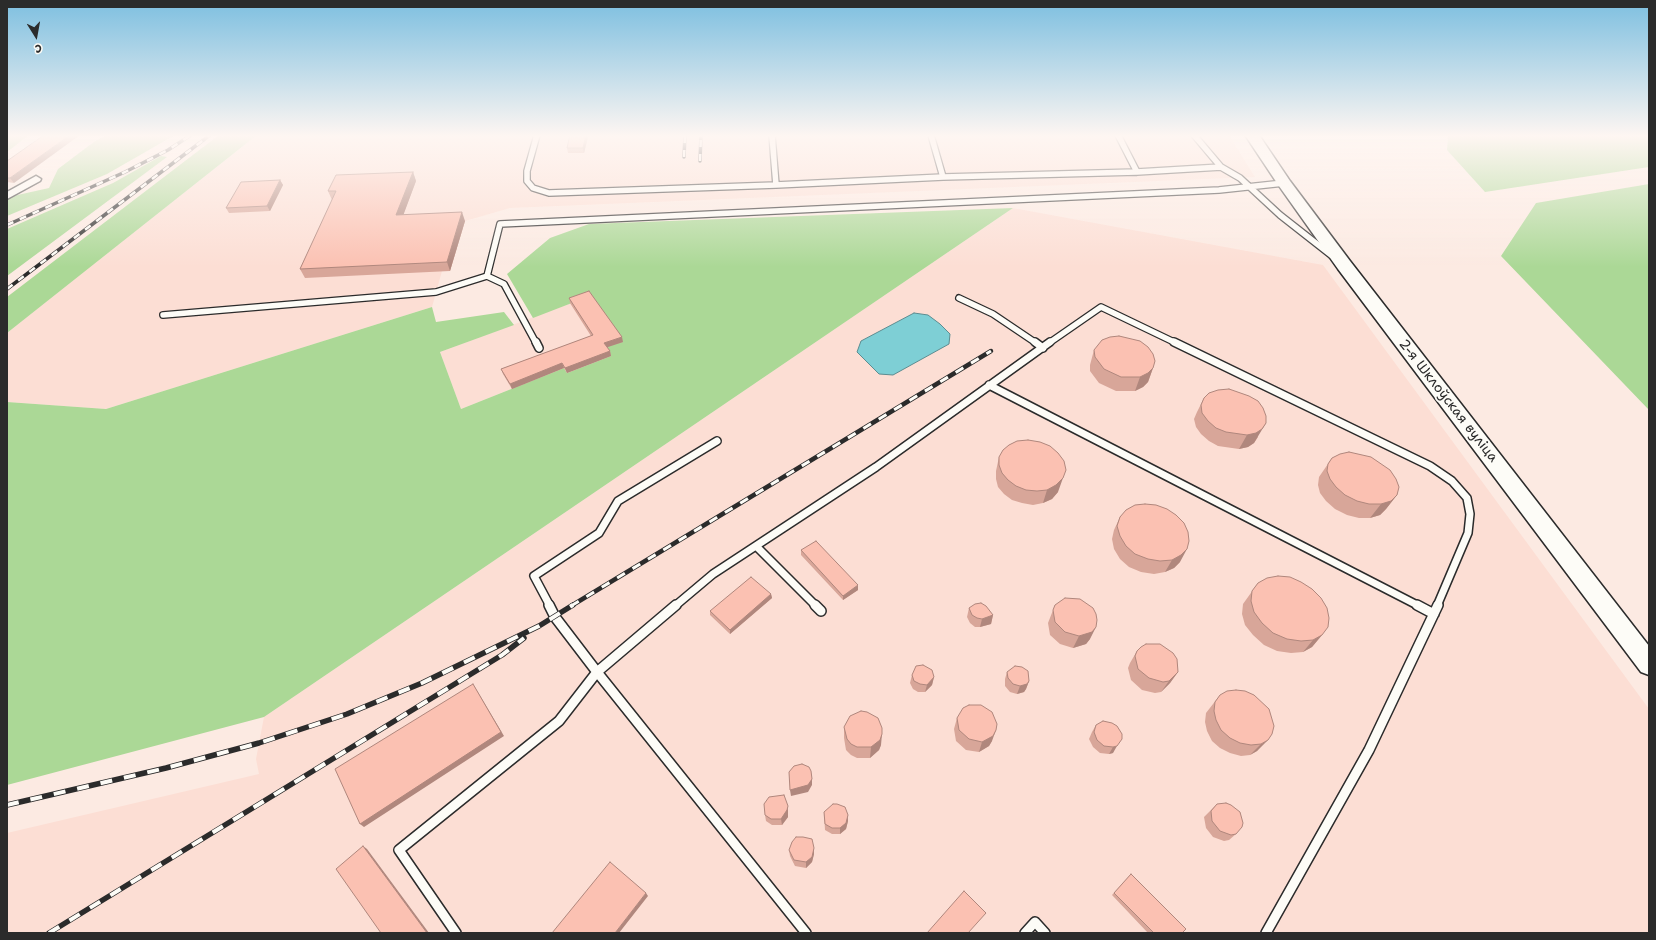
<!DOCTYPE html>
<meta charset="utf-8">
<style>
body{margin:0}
#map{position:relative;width:1656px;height:940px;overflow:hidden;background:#fceae2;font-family:"Shantell Sans",sans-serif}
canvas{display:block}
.frame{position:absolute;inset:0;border:8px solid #2b2b2b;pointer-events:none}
.north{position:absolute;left:16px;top:16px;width:40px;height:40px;-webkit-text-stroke:3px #fdfcf7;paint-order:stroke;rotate:169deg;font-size:11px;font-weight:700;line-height:16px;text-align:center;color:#2b2b2b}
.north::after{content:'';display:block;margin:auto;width:14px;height:18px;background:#2b2b2b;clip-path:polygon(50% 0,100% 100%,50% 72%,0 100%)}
</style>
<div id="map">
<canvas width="1656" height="940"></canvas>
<div class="frame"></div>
<div class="north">С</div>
</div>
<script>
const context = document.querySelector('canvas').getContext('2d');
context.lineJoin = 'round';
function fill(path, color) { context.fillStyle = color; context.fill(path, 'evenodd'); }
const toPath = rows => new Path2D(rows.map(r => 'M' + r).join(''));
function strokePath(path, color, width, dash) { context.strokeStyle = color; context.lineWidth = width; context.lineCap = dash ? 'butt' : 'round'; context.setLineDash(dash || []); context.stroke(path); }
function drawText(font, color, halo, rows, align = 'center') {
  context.font = font + ' "Shantell Sans",sans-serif'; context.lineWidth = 3.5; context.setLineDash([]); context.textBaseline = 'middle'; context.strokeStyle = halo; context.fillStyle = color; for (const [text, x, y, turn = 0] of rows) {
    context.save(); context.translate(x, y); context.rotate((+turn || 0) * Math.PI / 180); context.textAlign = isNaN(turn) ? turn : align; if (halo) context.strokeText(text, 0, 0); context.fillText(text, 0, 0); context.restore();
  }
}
const built = toPath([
 [257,135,1229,135,1255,177,510,208,465,221,450,271,442,271,432,307,106,409,7,402,7,333],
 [1013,208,1323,265,1649,709,1649,933,7,933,7,833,259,774,256,759,264,717],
 [590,296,623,341,611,356,567,373,564,368,461,409,440,352]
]);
const green = toPath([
 [7,135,29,135,7,152],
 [107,135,175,135,107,174,7,216,7,199,13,196,49,188,58,169,95,141],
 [219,135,257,135,7,333,7,297],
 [1448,135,1649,135,1649,167,1485,192,1447,150],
 [161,156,167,157,7,276,7,229,113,183],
 [1649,184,1649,410,1501,256,1536,203],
 [1013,208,264,717,7,785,7,402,106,409,432,307,436,322,504,312,514,325,440,352,461,409,564,368,567,373,611,356,605,348,590,296,533,318,507,274,550,238,589,224]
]);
const water = toPath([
 [914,313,928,315,940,324,950,334,949,344,893,375,879,374,857,352,861,341,914,313]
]);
const laneFar2 = toPath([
 [537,135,527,171,527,181,533,188,549,193,776,185,943,177,1137,172,1221,167,1240,178,1280,215,1331,255],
 [772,135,776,185],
 [931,135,943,177],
 [1118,135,1137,172],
 [1194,135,1221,167],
 [487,276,504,284,536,343],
 [959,298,993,314,1036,343],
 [163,315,436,292,487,276,500,224,1219,190,1284,183],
 [1049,343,1101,307,1176,343]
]);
const laneFar1 = toPath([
 [536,342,539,348],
 [1035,342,1043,348],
 [1174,342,1430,466,1452,481,1467,498,1470,514,1468,533,1437,606],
 [989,385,1419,606],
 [756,546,816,606],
 [550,606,534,576,599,533,618,501,717,441],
 [675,606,713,574,876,467,1050,342]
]);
const lane = toPath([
 [676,605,597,672,806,933],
 [815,605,821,611],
 [1417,605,1434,614],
 [456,933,399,850,559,721,597,672,555,617,549,605],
 [1025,933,1035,922,1045,933],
 [1266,933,1369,750,1438,605]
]);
const street = toPath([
 [36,176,41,179,40,181,7,199,7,192,36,176]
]);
const secondary = toPath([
 [1245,135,1259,135,1290,181,1350,261,1649,646,1649,675,1641,672,1338,269,1279,186,1245,135]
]);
const railFar2 = toPath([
 [684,157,685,135],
 [700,161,701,135],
 [7,225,125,172,168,150,191,135],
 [7,289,210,135]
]);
const railFar1 = toPath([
 [571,606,991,351]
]);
const rail = toPath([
 [7,805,166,768,259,743,347,714,422,683,539,626,573,605],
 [49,933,502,655,524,638]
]);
const wall = toPath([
 [570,135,587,135,588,137,584,153,568,153,567,148],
 [7,161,14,183,7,182],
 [413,172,416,181,403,215,465,221,450,271,305,278,300,269,332,200,328,191],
 [280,180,283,185,270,211,229,213,226,208],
 [569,298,623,342,607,347,610,351,611,356,567,373,564,368,512,389,503,374,501,369,591,336,570,303],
 [1094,350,1153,368,1148,382,1143,387,1135,391,1116,391,1099,383,1090,371,1090,365],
 [1204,398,1258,437,1254,443,1248,447,1239,449,1218,446,1209,441,1201,434,1196,427,1194,419,1197,412],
 [999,457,1058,492,1052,499,1043,503,1033,505,1022,503,1012,500,1004,494,998,487,996,479,996,471],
 [1332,458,1397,495,1386,509,1380,515,1370,518,1359,518,1347,515,1335,509,1326,501,1320,493,1318,485,1319,477],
 [1120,517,1180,562,1174,568,1165,572,1154,574,1141,572,1129,567,1120,559,1114,549,1112,539,1114,530],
 [801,550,858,590,843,600,801,555],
 [1258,583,1322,635,1312,647,1303,652,1291,653,1277,651,1264,645,1253,635,1245,625,1242,614,1243,604],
 [771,594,772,598,730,634,710,615,710,611],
 [1055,605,1090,639,1086,644,1073,648,1060,644,1050,635,1048,623],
 [969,608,993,615,991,624,980,627,975,627,970,623,967,617],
 [1137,651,1178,672,1170,683,1161,692,1155,693,1142,690,1131,680,1128,668,1130,663],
 [1007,672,1029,681,1026,689,1024,692,1017,694,1010,692,1005,686,1005,679],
 [912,675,934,677,932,685,925,692,918,692,913,689,910,683],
 [1220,695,1274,726,1257,751,1250,755,1241,756,1230,753,1220,748,1212,741,1207,731,1205,722,1206,713],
 [957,718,992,741,989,746,979,752,966,750,956,741,954,729],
 [1096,725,1117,726,1113,753,1109,754,1100,753,1093,747,1089,739,1092,732],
 [844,727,881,745,879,750,870,758,857,758,851,755,846,750,844,738],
 [1217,804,1236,834,1229,840,1224,841,1213,837,1206,828,1204,817],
 [788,812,788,817,782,825,772,825,766,821,765,815],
 [824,812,848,815,848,821,846,829,840,834,832,834,825,830],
 [789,850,814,854,812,862,806,868,795,866,790,856],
 [1131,874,1182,933,1148,933,1112,895]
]);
const shadedWall = toPath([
 [70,135,80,135,14,183,10,178],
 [586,135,587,135,588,137,584,153,583,148],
 [413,172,416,181,400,224,396,215],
 [280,180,283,185,270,211,267,206],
 [462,212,465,221,450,271,447,262],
 [622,337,623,342,605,348,604,343],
 [610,351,611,356,567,373,565,368],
 [562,363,564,368,512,389,510,384],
 [1153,368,1148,382,1143,387,1135,391,1140,377],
 [1266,423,1254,443,1248,447,1239,449,1247,435],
 [1063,478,1058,492,1052,499,1043,503,1047,490],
 [1397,495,1386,509,1380,515,1370,518,1381,504],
 [1187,549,1180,562,1174,568,1165,572,1172,560],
 [858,585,858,590,843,600,843,596],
 [771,594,772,598,730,634,730,630],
 [993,615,991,624,980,627,982,619],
 [1096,627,1090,639,1086,644,1073,648,1079,636],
 [1322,635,1312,647,1303,652,1313,640],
 [1178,672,1170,683,1161,692,1169,681],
 [934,677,932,685,925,692,927,685],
 [1029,681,1026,689,1024,692,1017,694,1020,686],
 [473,684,504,736,364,827,360,824],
 [996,730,992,741,989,746,979,752,982,742],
 [882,734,881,745,879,750,870,758,871,747],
 [1268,740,1257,751,1250,755,1261,744],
 [1117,746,1113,753,1109,754,1113,747],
 [812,779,812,785,808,792,791,796,790,790],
 [788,806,788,817,782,825,781,819],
 [848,815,848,821,846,829,840,834,840,828],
 [363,846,367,849,429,933,427,933],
 [814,848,814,854,812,862,806,868,806,862],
 [646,893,648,896,619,933,615,933]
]);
const building = toPath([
 [44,135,70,135,10,178,7,178,7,161,44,135],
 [570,135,586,135,583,148,567,148,570,135],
 [413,172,396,215,462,212,447,262,300,269,336,191,328,191,336,175,413,172],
 [280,180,267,206,226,208,241,182,280,180],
 [589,291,622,337,604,343,610,351,565,368,562,363,510,384,501,369,593,335,569,298,589,291],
 [1119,336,1140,341,1148,347,1153,354,1155,361,1153,368,1148,373,1140,377,1121,377,1104,369,1095,357,1094,350,1102,340,1110,337,1119,336],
 [1229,389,1249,396,1258,401,1263,408,1266,416,1266,423,1262,429,1256,433,1247,435,1226,432,1216,428,1208,421,1202,413,1201,405,1204,398,1209,393,1218,390,1229,389],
 [1028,440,1040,442,1050,446,1058,453,1064,461,1066,470,1063,478,1056,485,1047,490,1037,491,1026,490,1016,486,1008,480,1002,473,999,465,999,457,1003,450,1009,445,1017,441,1028,440],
 [1349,452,1371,457,1390,470,1396,479,1399,487,1397,495,1391,501,1381,504,1369,504,1357,501,1345,495,1336,487,1330,479,1327,471,1328,464,1332,458,1340,454,1349,452],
 [1145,504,1156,505,1167,509,1176,515,1184,523,1188,532,1189,541,1187,549,1181,555,1172,560,1160,561,1148,559,1135,554,1126,546,1120,536,1117,526,1120,517,1126,510,1135,505,1145,504],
 [816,541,858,585,843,596,801,550,816,541],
 [1278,576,1290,577,1301,582,1312,589,1321,598,1327,608,1329,618,1328,627,1322,635,1313,640,1301,641,1287,639,1273,633,1262,623,1254,612,1251,601,1252,591,1258,583,1267,578,1278,576],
 [751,577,771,594,730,630,710,611,751,577],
 [1065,598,1080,599,1093,608,1096,614,1097,620,1096,627,1092,632,1079,636,1065,632,1055,622,1053,610,1055,605,1065,598],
 [981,603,986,606,993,615,982,619,977,618,972,615,969,608,975,604,981,603],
 [1146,644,1160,644,1173,653,1177,659,1178,672,1169,681,1163,682,1149,678,1138,669,1135,656,1137,651,1141,647,1146,644],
 [923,665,932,670,934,677,927,685,920,684,914,681,912,675,916,666,923,665],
 [1015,666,1022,667,1028,671,1029,681,1027,684,1020,686,1013,684,1008,678,1007,672,1015,666],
 [473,684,501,732,360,824,335,769,473,684],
 [1236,690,1245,691,1254,695,1269,709,1274,726,1272,734,1268,740,1261,744,1251,745,1240,743,1230,738,1221,730,1216,720,1214,711,1215,702,1220,695,1227,691,1236,690],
 [969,705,981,705,992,712,997,724,996,730,993,736,982,742,969,739,959,730,957,718,963,708,969,705],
 [861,711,867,712,878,718,882,728,882,734,880,740,871,747,857,747,851,744,847,739,844,727,850,716,861,711],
 [1103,721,1112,723,1117,726,1122,734,1122,739,1117,746,1113,747,1104,746,1097,740,1094,732,1096,725,1103,721],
 [802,764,809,767,811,771,812,779,808,785,790,790,789,772,794,766,802,764],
 [784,795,788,806,787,810,781,819,771,819,765,815,764,804,769,797,784,795],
 [1226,803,1231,805,1240,812,1243,823,1242,827,1236,834,1231,835,1220,831,1212,821,1211,811,1217,804,1226,803],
 [833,804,837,804,845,807,848,815,846,823,840,828,832,828,825,824,824,812,833,804],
 [796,837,803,837,812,839,814,848,812,857,806,862,794,860,789,850,792,842,796,837],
 [363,846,427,933,381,933,336,869,363,846],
 [610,862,646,893,615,933,552,933,610,862],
 [1131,874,1186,929,1182,933,1154,933,1114,893,1131,874],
 [964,891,986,913,968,933,927,933,964,891]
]);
const streetNames = [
 ["2-я Шклоўская вуліца",1448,401,52]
];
fill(built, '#fcded4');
fill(green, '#abd896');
fill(water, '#7ecfd5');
strokePath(water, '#5d8d91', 1);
strokePath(laneFar2, '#2b2b2b', 8);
strokePath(laneFar1, '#2b2b2b', 10);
strokePath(lane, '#2b2b2b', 12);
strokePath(street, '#2b2b2b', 3);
strokePath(secondary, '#2b2b2b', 3);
strokePath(laneFar2, '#fdfcf7', 5.5);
strokePath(laneFar1, '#fdfcf7', 7);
strokePath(lane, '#fdfcf7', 9);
fill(street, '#fdfcf7');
fill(secondary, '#fdfcf7');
strokePath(railFar2, '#2b2b2b', 3.5);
strokePath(railFar1, '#2b2b2b', 4.5);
strokePath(rail, '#2b2b2b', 5.5);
strokePath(railFar2, '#fdfcf7', 2.5, [7]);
strokePath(railFar1, '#fdfcf7', 3, [9]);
strokePath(rail, '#fdfcf7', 4, [12]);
fill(wall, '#d8a699');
fill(shadedWall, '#b0877d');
fill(building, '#fbc1b2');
strokePath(building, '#b0877d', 1);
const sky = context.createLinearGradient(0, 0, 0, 267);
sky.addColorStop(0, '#7dbfe0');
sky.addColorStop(0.51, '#fef6f2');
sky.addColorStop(1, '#fef6f200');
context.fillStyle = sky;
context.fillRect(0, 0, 1656, 267);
drawText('14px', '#2b2b2b', '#fdfcf7', streetNames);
</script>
